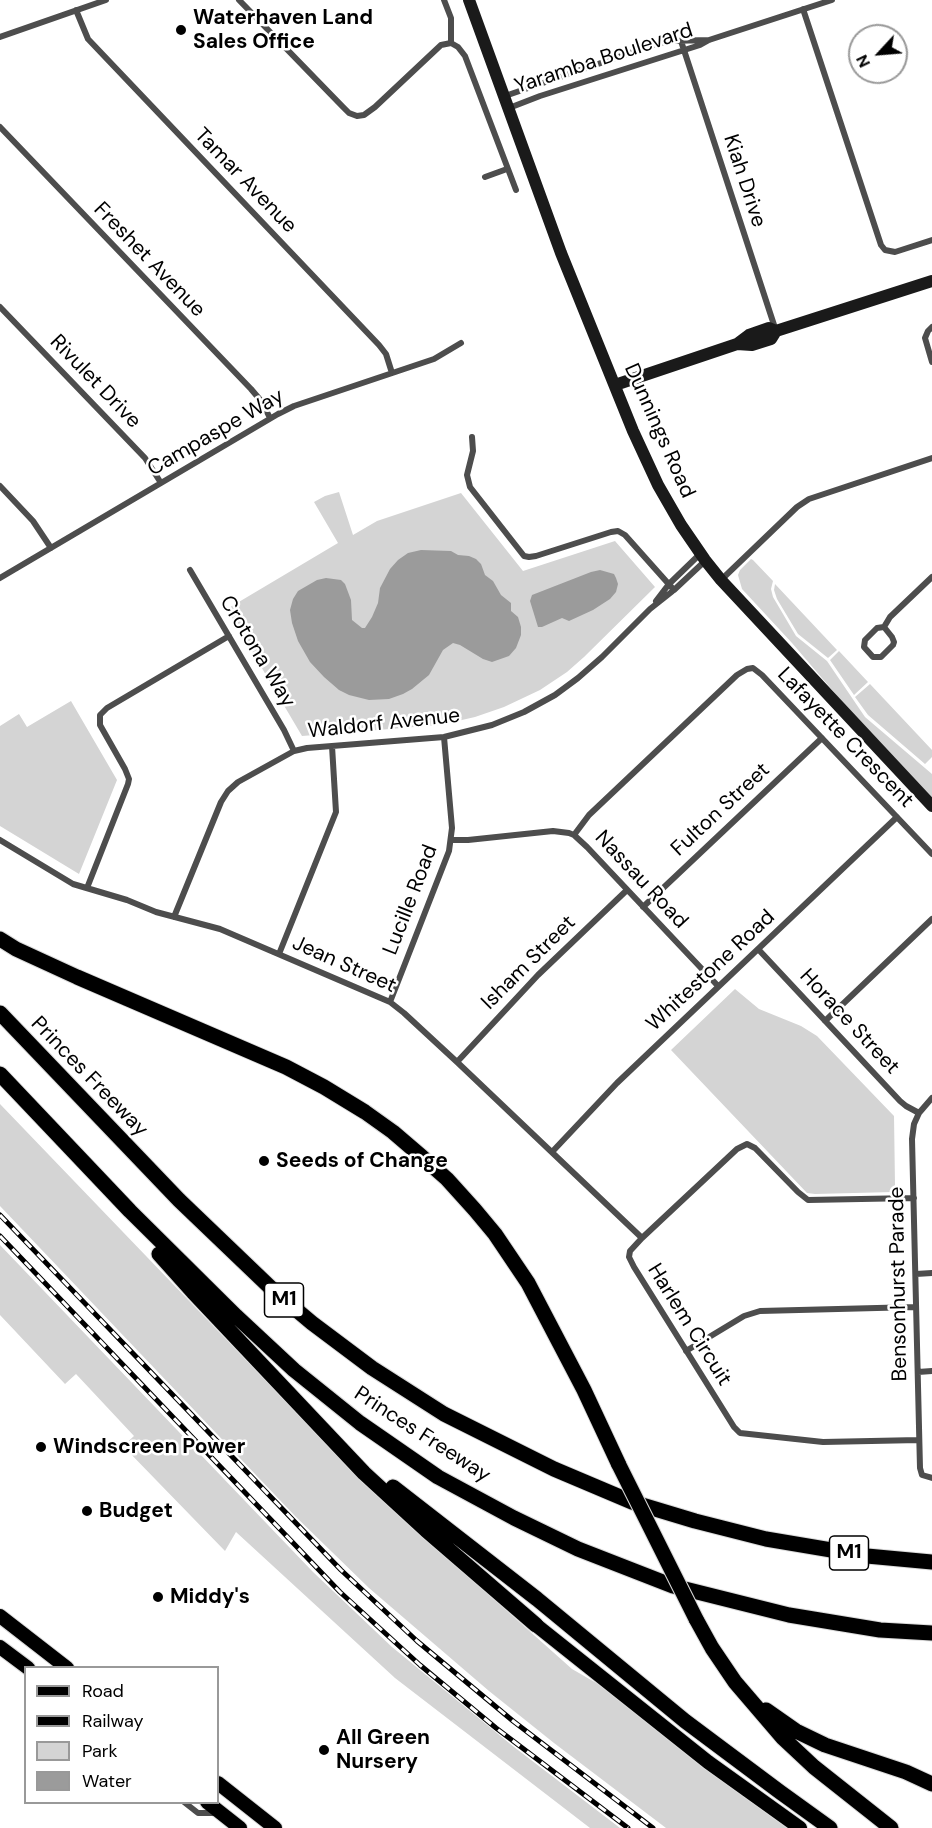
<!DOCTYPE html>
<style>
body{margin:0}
#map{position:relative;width:932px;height:1828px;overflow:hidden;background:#fff;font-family:"DM Sans",sans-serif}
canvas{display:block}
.legend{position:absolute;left:24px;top:1666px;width:195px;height:138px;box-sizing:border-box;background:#fff;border:2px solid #999;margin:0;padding:8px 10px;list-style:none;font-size:18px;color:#000}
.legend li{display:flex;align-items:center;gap:12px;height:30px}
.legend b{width:30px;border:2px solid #999}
.north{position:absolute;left:848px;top:24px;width:60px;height:60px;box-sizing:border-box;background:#fff;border:2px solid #999;border-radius:50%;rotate:244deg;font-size:16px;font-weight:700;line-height:24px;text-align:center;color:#000}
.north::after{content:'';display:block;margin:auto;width:21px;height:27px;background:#000;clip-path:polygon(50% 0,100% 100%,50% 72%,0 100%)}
</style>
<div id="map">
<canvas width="932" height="1828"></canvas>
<ul class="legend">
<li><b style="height:8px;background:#000"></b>Road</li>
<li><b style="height:8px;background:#000"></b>Railway</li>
<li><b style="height:16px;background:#d4d4d4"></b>Park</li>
<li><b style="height:16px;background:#9b9b9b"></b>Water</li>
</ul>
<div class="north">N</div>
</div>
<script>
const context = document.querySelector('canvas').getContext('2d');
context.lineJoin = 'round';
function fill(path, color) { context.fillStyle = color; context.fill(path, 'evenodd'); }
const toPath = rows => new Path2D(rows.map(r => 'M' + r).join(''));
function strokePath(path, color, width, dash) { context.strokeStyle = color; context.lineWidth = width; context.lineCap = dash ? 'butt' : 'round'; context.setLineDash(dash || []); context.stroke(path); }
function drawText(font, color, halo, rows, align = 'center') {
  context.font = font + ' "DM Sans",sans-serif'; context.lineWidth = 5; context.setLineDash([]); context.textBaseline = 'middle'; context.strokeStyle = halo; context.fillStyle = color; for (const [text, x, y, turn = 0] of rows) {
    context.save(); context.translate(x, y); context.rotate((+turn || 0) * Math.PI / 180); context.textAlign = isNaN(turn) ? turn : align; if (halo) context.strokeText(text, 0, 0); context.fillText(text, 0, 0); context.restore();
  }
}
const green = toPath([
 [339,492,353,535,377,521,461,493,523,571,615,541,655,587,584,657,567,672,540,690,504,707,475,717,440,725,302,736,227,609,338,543,314,502,325,496],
 [751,559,753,560,773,581,771,589,773,597,796,636,827,661,865,717,932,774,932,798,845,705,792,643,742,589,738,575,740,570],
 [775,584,837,650,828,658,798,634,777,599,774,590],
 [839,651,868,682,854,695,830,660],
 [870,684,932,750,932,757,925,764,868,715,855,697],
 [71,701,117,780,79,874,0,826,0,726,19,714,27,727],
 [735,989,759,1009,801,1026,817,1036,894,1116,895,1185,893,1192,815,1194,807,1193,671,1050],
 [0,1104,367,1486,572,1669,605,1688,692,1759,787,1828,666,1828,554,1743,489,1691,369,1588,295,1516,0,1206],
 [0,1245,313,1572,392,1647,514,1747,620,1828,590,1828,395,1678,236,1532,225,1551,123,1446,134,1436,76,1374,65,1384,0,1315]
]);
const water = toPath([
 [421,550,451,551,458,555,469,556,476,559,481,564,485,575,493,581,501,595,511,603,511,611,518,617,521,627,521,635,516,648,509,656,492,662,483,659,460,645,453,643,443,650,429,675,412,689,403,694,389,699,369,700,349,695,339,690,324,677,310,662,298,641,292,623,290,610,293,599,298,591,317,580,326,578,341,580,345,584,351,600,352,620,362,628,365,628,372,617,378,603,380,588,390,569,398,560,408,553],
 [600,570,614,574,616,578,618,584,616,592,610,599,593,610,569,621,562,618,542,627,538,627,530,601,532,595,591,572]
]);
const street = toPath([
 [239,0,342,106,349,113,357,116,364,115,375,107,441,45,451,43,458,47,465,56,516,190],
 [444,0,451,18,451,43],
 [803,9,881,245,885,250,895,252,932,240],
 [76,10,88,39,379,345,386,354,392,373],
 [0,37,106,0],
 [681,41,776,331],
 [505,96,656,44,669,41,709,40],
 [509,108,540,96,700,45,709,40,832,0],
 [0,127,251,389,262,402,270,418],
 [485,177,507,169],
 [0,307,145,458,161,483],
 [932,327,928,331,925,338,932,362],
 [472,437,473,451,467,475,470,487,524,556,529,557,536,556,611,532,618,531,625,535,674,590],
 [0,486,33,521,51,548],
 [190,570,284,730,294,751],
 [0,578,278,414,294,406,434,359,461,343],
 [721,580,797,507,809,499,932,458],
 [656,601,669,584,700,554],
 [884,627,892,637,894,642,893,645,881,657,873,657,864,647,865,640,877,628,884,627,890,617,932,577],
 [574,835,589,815,737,675,747,669,753,668,762,675,932,854],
 [0,840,73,884,127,900,156,912,220,929,390,1002,404,1013,457,1062,642,1238],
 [452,840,468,840,553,831,569,833,574,835,587,847,718,986],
 [87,888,128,784,129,779,125,769,100,725,100,715,107,708,229,636],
 [643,907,822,738],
 [174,917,221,802,228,791,238,782,294,751,307,748,444,737,492,725,524,712,555,695,578,678,602,657,650,609,674,590,705,561],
 [758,949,900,1101,906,1106,919,1113],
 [279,954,336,812,332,746],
 [390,1002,449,851,452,828,444,737],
 [825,1021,932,919],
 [457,1062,538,975,627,890],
 [932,1098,919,1113,914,1124,912,1139,920,1468,922,1475,932,1478],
 [552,1152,617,1083,897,817],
 [914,1198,808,1200,798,1192,755,1148,747,1144,737,1149,642,1238,630,1251,629,1257,634,1267,734,1427,740,1433,823,1442,919,1440],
 [916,1274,932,1273],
 [686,1351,744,1316,760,1311,916,1307],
 [918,1372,932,1371],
 [184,1802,198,1813,216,1813]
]);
const secondary = toPath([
 [469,0,561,253,633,431,658,485,681,525,705,560,721,580,932,806],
 [737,344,752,345,771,339,776,331],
 [615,385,737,344,749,335,769,328,776,331,932,281]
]);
const primary = toPath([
 [0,1616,67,1668],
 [536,1625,708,1762,800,1828],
 [0,1647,28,1668],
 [218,1783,275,1828],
 [207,1802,240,1828]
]);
const highway = toPath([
 [0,939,16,949,77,977,286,1067,324,1087,365,1112,393,1132,421,1156,447,1179,475,1210,495,1234,528,1283,584,1390,619,1465],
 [0,1013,179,1200,274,1291,312,1323,372,1368,444,1414,554,1469,632,1502,695,1521,766,1539,867,1556,932,1562],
 [0,1074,130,1211,236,1316,294,1370,360,1423,438,1477,514,1518,578,1549,673,1586,789,1615,880,1630,932,1633],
 [159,1254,193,1292,364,1473,426,1530,536,1625],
 [393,1487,537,1599,685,1721,780,1792,830,1828],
 [696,1619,712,1648,735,1682,783,1738,814,1767,891,1828],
 [766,1710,796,1731,825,1745,906,1772,932,1784]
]);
const rail = toPath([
 [0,1215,341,1570,417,1641,513,1721,653,1828],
 [0,1236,340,1592,420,1665,496,1728,628,1828]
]);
const highwayBridge = toPath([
 [619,1465,696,1619]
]);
const markers = [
 [181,30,6,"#000"],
 [264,1161,6,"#000"],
 [41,1447,6,"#000"],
 [87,1511,6,"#000"],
 [158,1597,6,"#000"],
 [324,1750,6,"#000"]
];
const shields = [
 [284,1300,39],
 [849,1553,39]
];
const shieldNames = [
 ["M1",284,1300],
 ["M1",849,1553]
];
const poiNames = [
 ["Waterhaven Land",193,18],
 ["Sales Office",193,42],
 ["Seeds of Change",276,1161],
 ["Windscreen Power",53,1447],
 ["Budget",99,1511],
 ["Middy's",170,1597],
 ["All Green",336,1738],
 ["Nursery",336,1762]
];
const streetNames = [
 ["Yaramba Boulevard",604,59,-18],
 ["Tamar Avenue",245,181,46],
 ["Kiah Drive",744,181,72],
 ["Freshet Avenue",149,260,46],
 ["Rivulet Drive",95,382,46],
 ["Dunnings Road",659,431,66],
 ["Campaspe Way",216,433,-30],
 ["Crotona Way",257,652,59],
 ["Waldorf Avenue",384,724,-6],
 ["Lafayette Crescent",845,738,46],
 ["Fulton Street",721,810,-43],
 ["Nassau Road",641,880,47],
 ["Lucille Road",411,900,-69],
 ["Isham Street",529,963,-45],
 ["Jean Street",344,965,24],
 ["Whitestone Road",711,971,-43],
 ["Horace Street",849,1022,47],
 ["Princes Freeway",89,1077,46],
 ["Bensonhurst Parade",899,1284,-91],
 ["Harlem Circuit",689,1325,58],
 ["Princes Freeway",422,1435,33]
];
fill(green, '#d4d4d4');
fill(water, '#9b9b9b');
strokePath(primary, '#dbdbdb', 16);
strokePath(highway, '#dbdbdb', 17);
strokePath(street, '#4d4d4d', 6);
strokePath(secondary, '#1a1a1a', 12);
strokePath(primary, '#000', 14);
strokePath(highway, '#000', 15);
strokePath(rail, '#000', 5);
strokePath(rail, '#fff', 3, [9]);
strokePath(highwayBridge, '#dbdbdb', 17, []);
strokePath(highwayBridge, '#000', 15);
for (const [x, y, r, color] of markers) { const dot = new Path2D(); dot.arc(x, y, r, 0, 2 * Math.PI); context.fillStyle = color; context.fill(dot); strokePath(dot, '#fff', 2); }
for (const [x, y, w] of shields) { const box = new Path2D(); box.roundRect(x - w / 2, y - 17, w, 34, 4.5); context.fillStyle = '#fff'; context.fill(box); strokePath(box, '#000', 1.5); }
drawText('bold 20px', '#000', null, shieldNames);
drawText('bold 21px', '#000', '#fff', poiNames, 'left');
drawText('21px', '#000', '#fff', streetNames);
</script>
